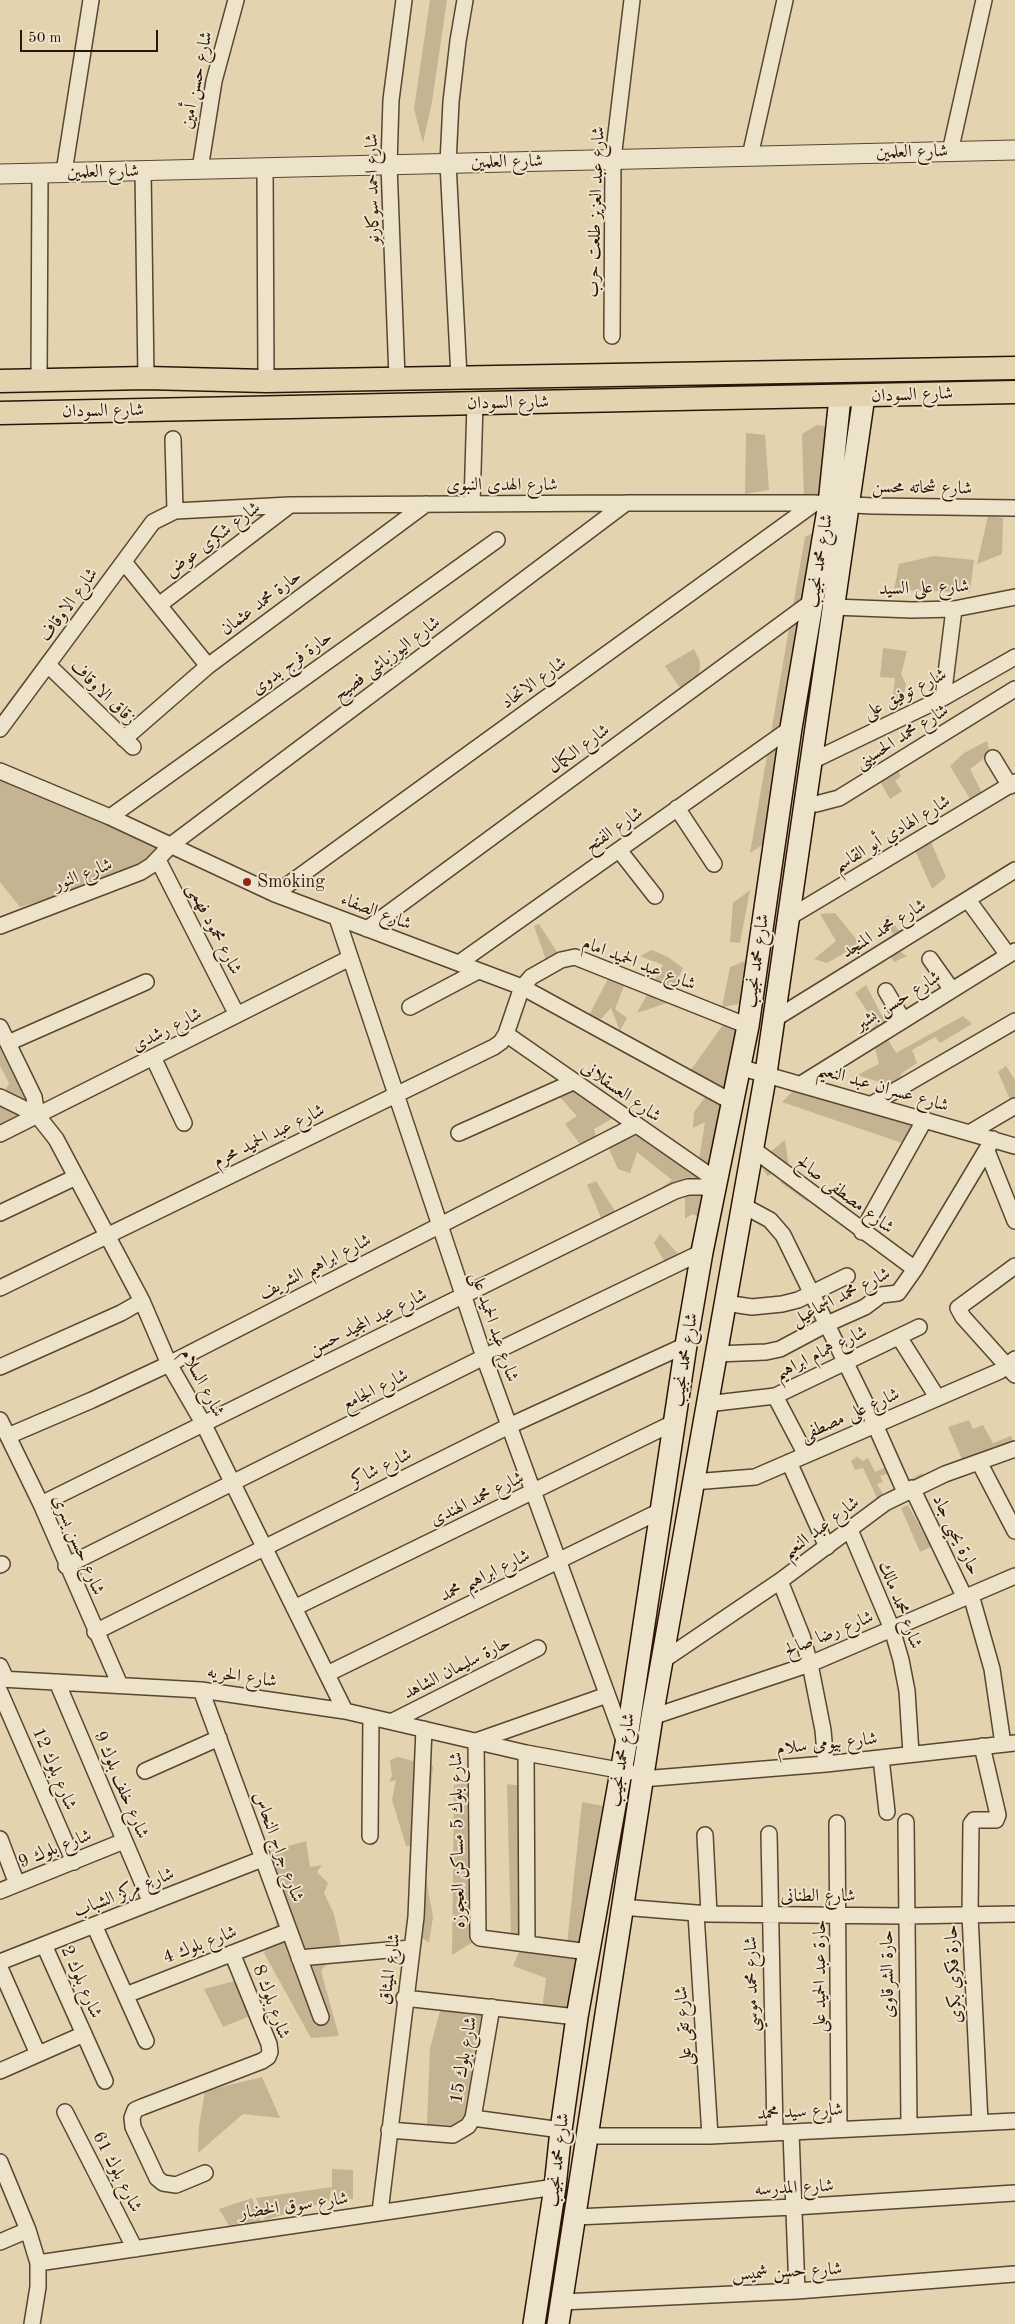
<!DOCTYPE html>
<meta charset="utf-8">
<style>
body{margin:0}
#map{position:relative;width:1015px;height:2324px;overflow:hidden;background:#e3d4af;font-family:"Old Standard TT",serif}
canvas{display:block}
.scale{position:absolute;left:20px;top:30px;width:138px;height:22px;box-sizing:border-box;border:2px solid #2c1507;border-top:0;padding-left:6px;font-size:15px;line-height:18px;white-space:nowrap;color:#2c1507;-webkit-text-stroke:4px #ede3cb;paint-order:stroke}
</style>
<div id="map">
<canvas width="1015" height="2324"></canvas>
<div class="scale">50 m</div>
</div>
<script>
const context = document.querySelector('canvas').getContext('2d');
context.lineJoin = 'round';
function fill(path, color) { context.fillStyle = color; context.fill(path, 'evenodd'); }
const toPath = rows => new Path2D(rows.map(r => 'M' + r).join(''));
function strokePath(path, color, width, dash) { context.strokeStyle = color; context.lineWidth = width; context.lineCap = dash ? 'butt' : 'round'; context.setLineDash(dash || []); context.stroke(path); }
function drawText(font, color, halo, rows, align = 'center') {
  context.font = font + ' "Old Standard TT",Amiri,serif'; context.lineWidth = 4; context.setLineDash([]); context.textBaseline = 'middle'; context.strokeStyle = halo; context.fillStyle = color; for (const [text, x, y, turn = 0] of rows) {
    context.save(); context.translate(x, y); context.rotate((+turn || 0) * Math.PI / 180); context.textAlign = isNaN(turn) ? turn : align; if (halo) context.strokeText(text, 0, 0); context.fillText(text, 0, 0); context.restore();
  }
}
const green = toPath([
 [430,0,447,0,432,102,423,143,414,109],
 [817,425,831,427,824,499,804,497,802,434],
 [746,433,765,435,769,490,745,494],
 [988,516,1003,518,1002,554,977,564],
 [822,528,769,841,750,853,805,537],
 [934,556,974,560,970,592,894,590,899,564],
 [883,648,907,651,901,674,906,684,900,714,891,715,895,678,880,677],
 [694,649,700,662,699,679,683,692,665,666],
 [987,741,990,754,970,769,984,797,973,804,950,766,964,753],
 [896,769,901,776,895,781,902,791,890,799,878,778],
 [0,774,163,847,141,872,20,907,0,882],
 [931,842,946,877,932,889,915,850],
 [750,890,740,943,730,942,733,903],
 [835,913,860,944,827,963,814,959,836,941,820,914],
 [889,915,898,930,910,930,897,950,907,956,894,962,883,945,894,936,883,918],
 [539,924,559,955,547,963,534,926],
 [652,950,668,957,683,968,667,1003,637,1013,663,965,640,956],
 [750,959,747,1003,722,1007,730,967],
 [609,977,625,983,615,1009,627,1018,620,1031,611,1008,597,1023,587,1019],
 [866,985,881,1014,897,1019,867,1034,876,1024,855,993],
 [963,1016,972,1024,940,1043,935,1037,912,1050,917,1063,902,1073,894,1087,857,1075,879,1064,874,1044,886,1036,896,1053],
 [725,1022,741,1029,728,1095,690,1071],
 [0,1030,36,1105,4,1093,9,1083,0,1066],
 [1006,1066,1015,1080,1015,1102,1012,1104,998,1072],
 [797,1087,917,1121,905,1144,782,1102],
 [574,1089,615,1117,594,1129,597,1141,583,1148,565,1124,577,1116,558,1095],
 [708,1093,727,1103,712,1171,699,1160,705,1122,693,1128,694,1112],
 [0,1102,27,1115,0,1127],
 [635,1130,711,1182,703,1218,692,1214,685,1219,685,1190,662,1193,661,1188,672,1180,637,1152,630,1173,618,1169,607,1144],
 [785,1140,789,1167,813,1189,808,1202,781,1183,781,1171,767,1176,759,1161],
 [596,1181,616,1213,602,1220,587,1185],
 [660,1234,679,1255,664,1261,654,1243],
 [969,1420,973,1429,983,1425,993,1443,1011,1436,1015,1445,930,1484,924,1474,962,1459,948,1427],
 [857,1457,863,1461,868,1458,875,1472,886,1467,889,1473,880,1476,883,1482,877,1484,883,1494,922,1473,928,1484,868,1507,877,1498,863,1468,855,1470,851,1461],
 [908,1505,926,1538,950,1528,955,1536,920,1552,901,1508],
 [398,1757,433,1766,425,1850,413,1846,406,1846,392,1800,396,1780,389,1782,392,1776,390,1760],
 [471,1782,473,1942,452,1955,454,1785],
 [507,1784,522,1786,527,1939,511,1936],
 [582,1802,604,1806,580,1946,567,1944],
 [306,1841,310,1867,322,1865,317,1872,328,1883,324,1893,334,1914,341,1946,321,1971,339,2036,311,2038,264,1953,276,1925,267,1852],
 [425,1872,433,1917,429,1943,414,1932],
 [521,1947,583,1958,577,2017,542,2009,546,1978,513,1966],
 [235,1981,250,2016,223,2027,204,1989],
 [440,2011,482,2014,463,2126,427,2124,430,2048],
 [262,2077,280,2118,243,2114,198,2153,199,2126,205,2091],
 [332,2169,353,2170,353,2199,332,2201,332,2187,329,2201,265,2220,256,2198,332,2187],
 [252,2198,261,2222,231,2229,219,2209]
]);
const minor = toPath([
 [950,152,984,0],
 [750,156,785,0],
 [265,168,266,381],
 [200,169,214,81,236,0],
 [143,171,146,378],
 [64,172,91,0],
 [612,336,613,159,632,0],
 [459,377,448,163,451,102,458,41,465,0],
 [397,378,389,165,391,100,404,0],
 [39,380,40,173],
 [173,439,175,511],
 [472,504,475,404],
 [124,562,208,666],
 [159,605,290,505],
 [833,607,912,610,954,609,1015,597],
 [48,665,133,747],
 [943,698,954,609],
 [0,729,153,522,175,511,290,505,626,503,815,503,873,506,1015,508],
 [124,739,208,666,426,504],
 [993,758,1010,786],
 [810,762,943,698,1015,657],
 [0,771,110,817,275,894,522,987,732,1102],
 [804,803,816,804,839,798,1015,689],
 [677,808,714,864],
 [110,817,497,540],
 [619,850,655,896],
 [158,860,237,1015],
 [275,894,815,503],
 [968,900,1008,955],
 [337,918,484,1357,625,1743],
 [788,918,1015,782],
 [0,926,141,872,152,865,171,845,626,503],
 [367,929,814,600],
 [930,959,952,990],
 [459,963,791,728],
 [886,991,903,1020],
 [410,1007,478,971],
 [773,1020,1015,870],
 [0,1027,34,1097,37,1115],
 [506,1034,716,1180],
 [8,1043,146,982],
 [153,1057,184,1123],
 [739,1067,1015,1146],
 [801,1084,1015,951],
 [0,1097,37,1115,56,1139,142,1301,169,1364,203,1423,345,1711],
 [872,1104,1015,1021],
 [971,1132,1015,1106],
 [459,1133,573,1082],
 [0,1134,350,958],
 [753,1149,915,1269],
 [987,1151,1015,1221],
 [744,1206,770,1220,783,1235,864,1400,905,1492],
 [0,1213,76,1177],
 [862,1232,925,1119],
 [1015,1266,958,1308,963,1317,1015,1375],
 [0,1288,494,1047,501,1042,506,1034,522,987,526,983,531,977,561,960,575,957,748,1026],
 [725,1303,752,1307,782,1304,798,1300,847,1276],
 [899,1337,937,1397],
 [716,1354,766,1352,780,1349,827,1324,865,1307,881,1295,898,1293,915,1269,993,1139],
 [0,1367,121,1313,142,1301],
 [775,1396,806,1455],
 [707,1404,775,1396,919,1327],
 [0,1420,41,1504,120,1685],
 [8,1436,92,1400,169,1364,636,1125],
 [789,1462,827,1547],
 [979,1462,1015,1531],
 [693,1482,755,1477,1000,1371,1015,1359],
 [912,1488,965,1598],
 [41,1504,675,1191,688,1187,703,1187,714,1191],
 [850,1530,892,1629,901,1660,907,1691,911,1754],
 [0,1565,2,1564],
 [66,1566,484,1357,702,1252],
 [780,1581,802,1636,810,1664,823,1730,826,1764],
 [971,1595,992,1669,1003,1744],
 [294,1608,675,1422],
 [95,1632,509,1426,686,1345],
 [662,1661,780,1581,885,1503,945,1474,1015,1449],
 [0,1666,6,1679],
 [327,1674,660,1511],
 [0,1679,201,1690,345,1711,526,1753,629,1772],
 [57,1682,151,1903],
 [201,1690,321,2017],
 [0,1692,74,1862],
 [652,1717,810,1664,1015,1576],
 [393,1721,538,1648],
 [526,1753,527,1944],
 [881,1758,887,1812],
 [145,1771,219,1738],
 [642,1779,826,1764,1015,1743],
 [906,1822,909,2125],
 [837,1823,839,2129],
 [769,1834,775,2132],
 [705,1835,709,1914],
 [370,1836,371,1717],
 [0,1839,17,1884],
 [0,1891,124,1841],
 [621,1907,709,1914,905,1916,1015,1914],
 [696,1914,710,2136],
 [94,1925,146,2041],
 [44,1945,105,2081],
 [589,1952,480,1938,478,1936,476,1741,607,1695],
 [299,1958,411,1948],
 [0,1962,262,1859],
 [0,1968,38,2054],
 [126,1995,289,1931],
 [404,1998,577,2017],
 [0,2071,84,2034],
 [65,2112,135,2249],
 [473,2118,561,2130],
 [980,2122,970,1915,971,1824,974,1820,996,1820,998,1815,982,1746],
 [389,2130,453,2135,468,2126,473,2118,492,2007],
 [791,2132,797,2291],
 [588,2136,710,2136,1015,2121],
 [0,2162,28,2230,38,2263,38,2287,32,2324],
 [205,2173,176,2185,163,2183,157,2178,133,2127,132,2118,135,2110,142,2107,262,2061,268,2057,270,2052,269,2044,232,1953],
 [380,2212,416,1917,424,1729],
 [576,2217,794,2207,1015,2193],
 [0,2242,28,2230],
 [38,2263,555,2187],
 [562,2302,797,2291,1015,2274]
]);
const tertiary = toPath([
 [0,174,1015,150]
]);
const secondary = toPath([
 [534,2324,555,2187,561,2130,577,2017,626,1744,686,1345,702,1252,748,1026,791,728,829,504,840,397],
 [558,2324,652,1717,766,1073,864,396]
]);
const primary = toPath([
 [0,381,146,378,266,381,1015,368],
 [0,413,1015,392]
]);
const markers = [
 [247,882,5,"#8f2418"]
];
const streetNames = [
 ["شارع حسن أمين",197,80,-78],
 ["شارع العلمين",912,152,-1],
 ["شارع العلمين",507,162,-1],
 ["شارع العلمين",103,172,-1],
 ["شارع احمد سوكارنو",373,189,-91],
 ["شارع عبد العزيز طلعت حرب",596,212,-88],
 ["شارع السودان",912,395,-2],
 ["شارع السودان",508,403,-1],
 ["شارع السودان",103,411,-1],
 ["شارع الهدى النبوى",502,485],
 ["شارع شحاته محسن",922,488,1],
 ["شارع شكرى عوض",213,540,-37],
 ["شارع محمد نجيب",820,561,-81],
 ["شارع على السيد",924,588,-2],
 ["حارة محمد عثمان",261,603,-37],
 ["شارع الاوقاف",69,605,-54],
 ["شارع اليوزباشى فصيح",387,659,-37],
 ["حارة فرج بدوى",292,663,-36],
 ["شارع الاتحاد",534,683,-36],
 ["زقاق الاوقاف",103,693,44],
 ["شارع توفيق على",905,694,-27],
 ["شارع محمد الحسينى",902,737,-32],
 ["شارع الكمال",579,749,-36],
 ["شارع الفتح",614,830,-35],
 ["شارع الهادي أبو القاسم",892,834,-31],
 ["شارع النور",83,875,-21],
 ["شارع الصفاء",376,912,21],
 ["شارع محمود فهمى",214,929,63],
 ["شارع محمد المنجد",884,929,-32],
 ["شارع محمد نجيب",757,961,-82],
 ["شارع عبد الحميد امام",639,964,21],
 ["شارع حسن بشير",898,1001,-32],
 ["شارع رشدى",167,1030,-27],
 ["شارع عسران عبد النعيم",883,1088,16],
 ["شارع العسقلانى",621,1092,35],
 ["شارع عبد الحميد محرم",269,1136,-26],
 ["شارع مصطفى صالح",845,1195,37],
 ["شارع ابراهيم الشريف",315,1267,-27],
 ["شارع محمد اسماعيل",841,1297,-27],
 ["شارع عبد المجيد حسن",368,1322,-26],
 ["شارع عبد الحميد على",494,1327,71],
 ["شارع همام ابراهيم",821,1353,-26],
 ["شارع محمد نجيب",685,1360,-81],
 ["شارع السلام",202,1383,62],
 ["شارع الجامع",375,1390,-26],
 ["شارع على مصطفى",850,1415,-24],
 ["شارع شاكر",381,1468,-26],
 ["شارع محمد الهندى",477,1499,-26],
 ["شارع عبد النعيم",821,1528,-37],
 ["حارة يحيى جاد",956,1535,64],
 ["شارع حسن يسرى",78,1545,67],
 ["شارع ابراهيم محمد",485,1576,-26],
 ["شارع محمد مالك",900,1605,69],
 ["شارع رضا صالح",829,1634,-22],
 ["حارة سليمان الشاهد",457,1668,-27],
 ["شارع الحريه",242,1677,8],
 ["شارع بيومى سلام",827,1744,-6],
 ["شارع محمد نجيب",622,1760,-81],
 ["شارع بلوك 12",54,1769,67],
 ["شارع خلف بلوك 9",121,1785,67],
 ["شارع بلوك 5 مساكن العجوزه",458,1840,-91],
 ["شارع جراج النحاس",278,1847,70],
 ["شارع بلوك 9",55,1849,-22],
 ["شارع مركز الشباب",124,1893,-22],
 ["شارع الطنانى",818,1896],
 ["شارع بلوك 4",200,1945,-21],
 ["شارع الميثاق",390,1969,-82],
 ["حارة الشرقاوى",888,1974,-91],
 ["حارة فكري بكرى",954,1974,-93],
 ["حارة عبد الحميد على",820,1976,-90],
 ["شارع بلوك 2",81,1982,66],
 ["شارع محمد موسي",752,1984,-91],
 ["شارع بلوك 8",271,2002,70],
 ["شارع تقى على",684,2026,-94],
 ["شارع بلوك 15",464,2060,-80],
 ["شارع سيد محمد",800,2112,-3],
 ["شارع محمد نجيب",558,2160,-83],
 ["شارع بلوك 61",117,2172,63],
 ["شارع المدرسه",794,2188,-3],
 ["شارع سوق الخضار",294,2206,-8],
 ["شارع حسن شميس",787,2272,-3]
];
const poiNames = [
 ["Smoking",257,882]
];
fill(green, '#c4b492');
strokePath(minor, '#5a4531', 18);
strokePath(tertiary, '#5a4531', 21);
strokePath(secondary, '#2c1507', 24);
strokePath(primary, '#2c1507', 25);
strokePath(minor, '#ede3cb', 15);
strokePath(tertiary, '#ede3cb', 19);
strokePath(secondary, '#ede3cb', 21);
strokePath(primary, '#e3d4af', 22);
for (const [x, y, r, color] of markers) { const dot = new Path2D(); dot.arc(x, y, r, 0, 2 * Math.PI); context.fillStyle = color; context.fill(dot); strokePath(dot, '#ede3cb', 2); }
drawText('18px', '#2c1507', '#ede3cb', streetNames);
drawText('18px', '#2c1507', '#ede3cb', poiNames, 'left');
</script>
